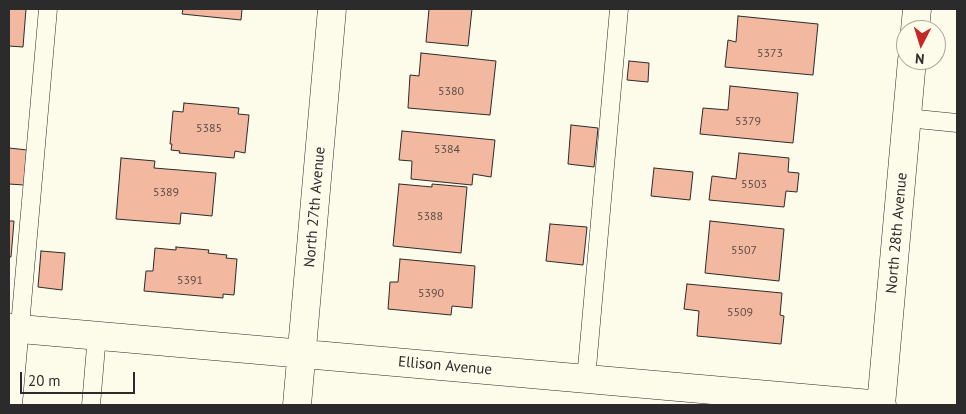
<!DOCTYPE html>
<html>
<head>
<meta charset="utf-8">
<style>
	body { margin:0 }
	#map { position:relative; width:966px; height:414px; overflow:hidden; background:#fdfbea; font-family:"PT Sans",sans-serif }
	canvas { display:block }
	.frame { position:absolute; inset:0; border:10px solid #2b2b2b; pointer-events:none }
	.north { position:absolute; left:896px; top:20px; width:50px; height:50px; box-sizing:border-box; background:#fdfbea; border:1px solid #a9a89e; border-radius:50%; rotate:185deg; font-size:14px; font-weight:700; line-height:20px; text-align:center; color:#2b2b2b }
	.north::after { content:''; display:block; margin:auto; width:18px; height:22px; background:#c62828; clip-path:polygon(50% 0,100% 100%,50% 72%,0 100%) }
	.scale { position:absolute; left:20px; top:372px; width:115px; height:22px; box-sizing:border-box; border:2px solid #2b2b2b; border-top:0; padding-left:6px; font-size:15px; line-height:18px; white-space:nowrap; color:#2b2b2b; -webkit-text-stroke:4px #fdfbea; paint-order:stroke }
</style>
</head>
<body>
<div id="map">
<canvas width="966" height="414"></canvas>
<div class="frame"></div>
<div class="north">N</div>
<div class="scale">20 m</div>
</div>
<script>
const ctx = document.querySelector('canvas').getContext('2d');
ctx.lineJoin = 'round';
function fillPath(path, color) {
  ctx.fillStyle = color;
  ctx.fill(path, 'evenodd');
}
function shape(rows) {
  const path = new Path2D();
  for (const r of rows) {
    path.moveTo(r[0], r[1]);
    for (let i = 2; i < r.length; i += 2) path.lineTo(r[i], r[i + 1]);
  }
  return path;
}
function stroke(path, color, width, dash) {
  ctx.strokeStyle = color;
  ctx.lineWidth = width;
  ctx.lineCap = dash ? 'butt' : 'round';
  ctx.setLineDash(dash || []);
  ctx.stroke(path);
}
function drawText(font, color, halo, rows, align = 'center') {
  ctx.font = font + ' "PT Sans",sans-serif';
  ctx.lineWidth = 4;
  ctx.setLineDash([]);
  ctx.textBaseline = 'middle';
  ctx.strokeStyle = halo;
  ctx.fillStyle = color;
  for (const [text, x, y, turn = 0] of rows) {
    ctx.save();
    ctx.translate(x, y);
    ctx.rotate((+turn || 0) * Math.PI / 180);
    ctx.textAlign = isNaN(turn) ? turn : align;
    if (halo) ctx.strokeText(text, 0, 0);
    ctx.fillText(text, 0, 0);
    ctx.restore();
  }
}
const building = shape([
	[9,9,26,9,23,47,9,46,9,9],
	[183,9,242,9,241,20,182,14,183,9],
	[429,9,472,9,468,46,426,42,429,9],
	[738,16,818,24,813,75,725,67,728,40,736,42,738,16],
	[421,53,496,61,490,115,408,108,410,75,419,76,421,53],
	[629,61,649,63,648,82,627,80,629,61],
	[730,86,798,93,793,143,700,134,703,108,728,110,730,86],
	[184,103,239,108,238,114,249,115,245,153,235,151,234,158,179,153,180,151,171,150,172,144,170,144,173,111,183,112,184,103],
	[571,125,598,128,594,167,568,164,571,125],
	[402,131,495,140,491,177,473,174,472,185,411,179,412,161,399,160,402,131],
	[9,148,27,150,24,185,9,184,9,148],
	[739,153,789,158,788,172,799,173,797,192,786,191,784,207,709,200,712,176,736,179,739,153],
	[121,158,155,161,154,168,216,173,212,216,181,213,180,224,116,219,121,158],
	[654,168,693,172,690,200,651,196,654,168],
	[399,184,432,187,432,184,467,187,461,253,393,246,399,184],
	[9,221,14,221,11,257,9,257,9,221],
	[710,221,784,229,779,281,705,273,710,221],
	[550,224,587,227,583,265,546,261,550,224],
	[176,247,209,250,208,253,227,255,226,258,237,259,234,295,223,294,223,298,144,291,146,271,153,271,155,248,176,250,176,247],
	[41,251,65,253,62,290,38,287,41,251],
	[400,259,475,266,472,308,452,306,451,315,388,309,390,282,398,282,400,259],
	[687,284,782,293,780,315,784,316,781,344,697,336,699,311,684,309,687,284]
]);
const service = shape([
	[907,118,957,123],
	[586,379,619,9],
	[13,405,48,9],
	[91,405,97,335]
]);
const minor = shape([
	[915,30,917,9],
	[9,328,882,405],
	[297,405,332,9],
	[881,405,912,60]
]);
const numberNames = [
	["5373",770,54],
	["5380",451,92],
	["5379",748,122],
	["5385",209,129],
	["5384",447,150],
	["5503",754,185],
	["5389",166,193],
	["5388",430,217],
	["5507",744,251],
	["5391",190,281],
	["5390",431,294],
	["5509",740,313]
];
const streetNames = [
	["North 27th Avenue",315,207,-85],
	["North 28th Avenue",897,233,-85],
	["Ellison Avenue",445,366,5]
];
fillPath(building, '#f2b8a0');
stroke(building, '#2b2b2b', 1);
stroke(service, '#2b2b2b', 19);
stroke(minor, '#2b2b2b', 29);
stroke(service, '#fdfbea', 18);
stroke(minor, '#fdfbea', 28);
drawText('12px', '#5d4e48', null, numberNames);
drawText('15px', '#2b2b2b', '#fdfbea', streetNames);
</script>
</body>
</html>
